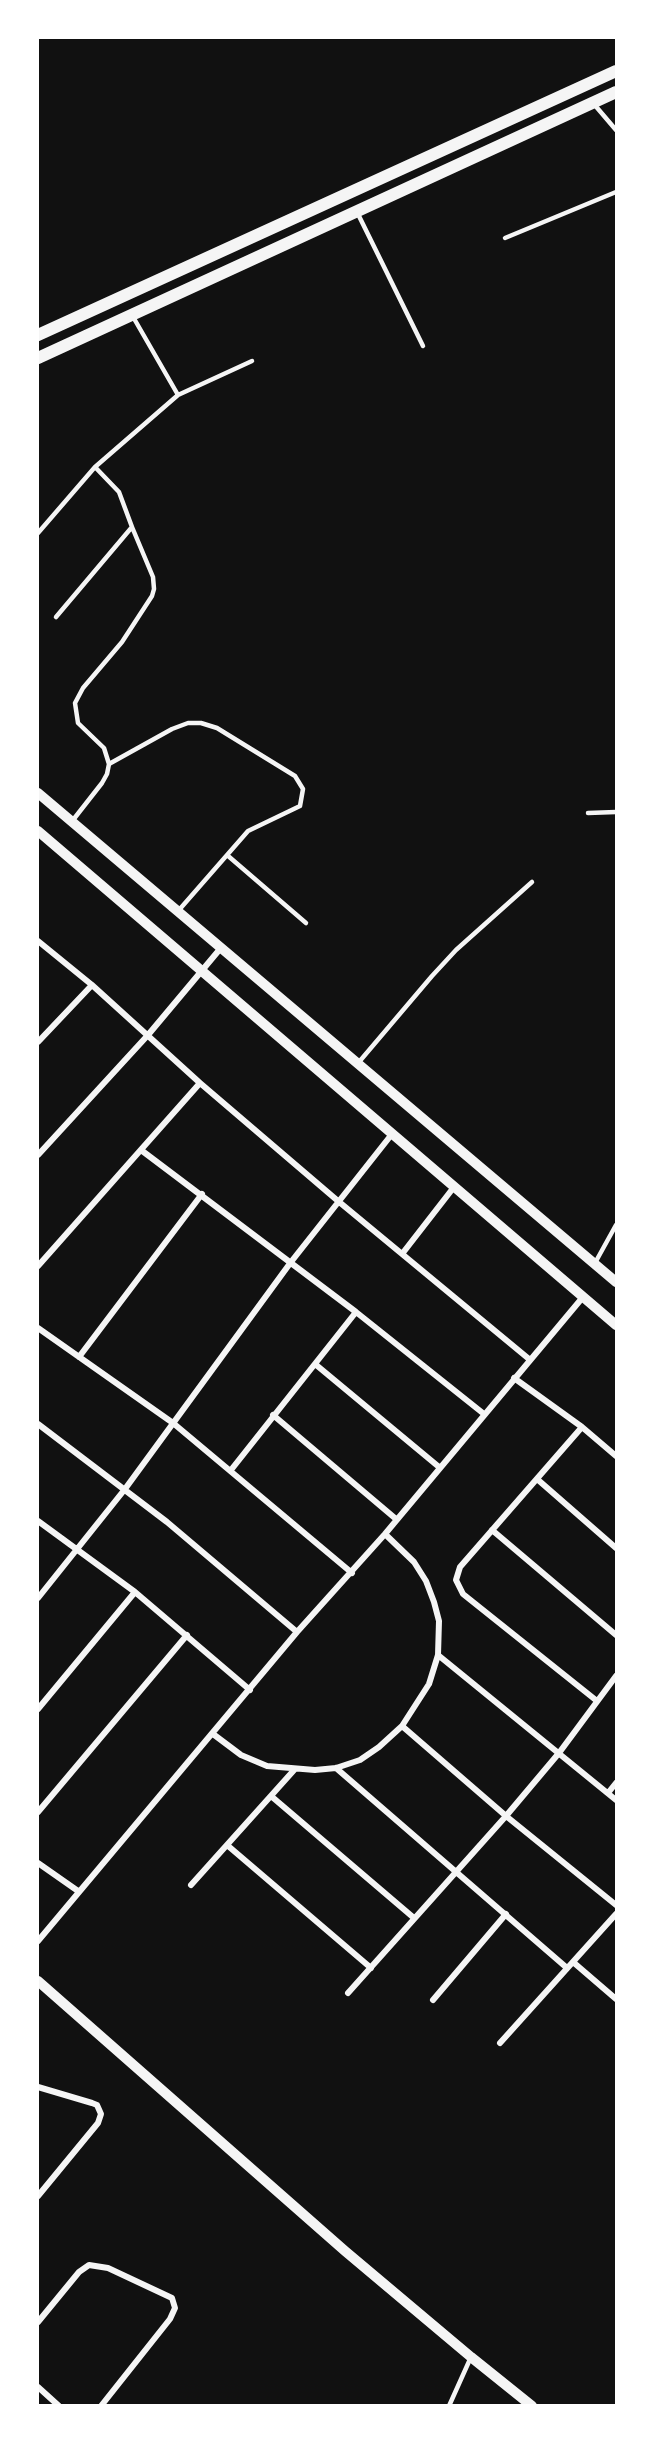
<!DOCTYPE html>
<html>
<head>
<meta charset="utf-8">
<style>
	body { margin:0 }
	#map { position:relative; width:654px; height:2443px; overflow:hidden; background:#111; font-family:Cabin,sans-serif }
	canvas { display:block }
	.frame { position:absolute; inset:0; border:39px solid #fff; pointer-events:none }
</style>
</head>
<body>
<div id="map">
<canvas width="654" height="2443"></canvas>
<div class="frame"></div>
</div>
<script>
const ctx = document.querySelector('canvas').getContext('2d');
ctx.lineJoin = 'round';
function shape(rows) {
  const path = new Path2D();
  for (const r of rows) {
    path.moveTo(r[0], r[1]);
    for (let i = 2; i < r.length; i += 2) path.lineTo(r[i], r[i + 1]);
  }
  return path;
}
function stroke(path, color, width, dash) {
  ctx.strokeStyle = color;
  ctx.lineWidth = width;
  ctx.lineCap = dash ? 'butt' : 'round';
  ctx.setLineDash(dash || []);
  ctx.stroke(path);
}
const service = shape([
	[593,103,616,130],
	[357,212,423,346],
	[505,238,616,192],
	[178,395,252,361],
	[38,533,95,467,178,395,132,315],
	[56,617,132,527,119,492,95,467],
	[109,764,172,729,188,723,201,723,217,728,295,776,303,789,300,806,248,831,179,910],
	[588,813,616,812],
	[73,820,102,783,107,774,109,764,104,748,78,723,75,703,83,688,122,642,152,596,154,589,153,577,132,527],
	[227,855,306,923],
	[359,1062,432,976,456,950,532,882],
	[595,1263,616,1225],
	[449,2406,471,2357]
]);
const minor = shape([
	[38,941,92,985,200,1083,338,1201,529,1359],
	[38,1042,92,985],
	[141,1150,356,1312,484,1414],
	[38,1155,148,1035,220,949],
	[402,1254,454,1187],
	[38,1266,200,1083],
	[38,1328,173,1423,352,1573],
	[79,1357,202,1194],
	[315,1364,439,1467],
	[514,1378,582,1427,616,1456],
	[273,1415,396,1519],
	[38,1424,167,1522,297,1632],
	[582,1427,460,1567,456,1580,463,1594,597,1701],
	[231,1470,356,1312],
	[537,1479,616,1548],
	[38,1521,135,1592,250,1690],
	[492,1530,616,1635],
	[38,1598,125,1489,291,1262,392,1134],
	[438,1655,616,1800],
	[38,1709,135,1592],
	[402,1726,506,1816,616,1905],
	[213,1734,241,1755,267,1766,315,1770,336,1768,360,1760,379,1747,402,1726,429,1684,438,1655,439,1621,434,1602,426,1581,414,1562,385,1534],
	[336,1768,567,1968],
	[608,1793,616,1783],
	[271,1796,414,1918],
	[38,1812,187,1635],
	[227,1845,371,1968],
	[38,1863,78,1891],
	[191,1885,295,1769],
	[38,1941,297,1632,385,1534,583,1297],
	[573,1962,616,1999],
	[348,1993,506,1816,559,1753,616,1676],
	[433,2000,506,1914],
	[500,2043,616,1914],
	[38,2087,92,2103,97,2105,101,2114,98,2123,38,2196],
	[38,2322,79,2272,89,2265,108,2268,172,2298,175,2308,170,2319,101,2406],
	[38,2387,59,2406]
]);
const tertiary = shape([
	[38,793,616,1282],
	[38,831,616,1325],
	[38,1981,345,2251,471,2357,532,2406]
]);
const secondary = shape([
	[38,335,616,71],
	[38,358,616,92]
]);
stroke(service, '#f5f5f5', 4.5);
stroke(minor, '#f5f5f5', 6);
stroke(tertiary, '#f5f5f5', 10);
stroke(secondary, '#f5f5f5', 12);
</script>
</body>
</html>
